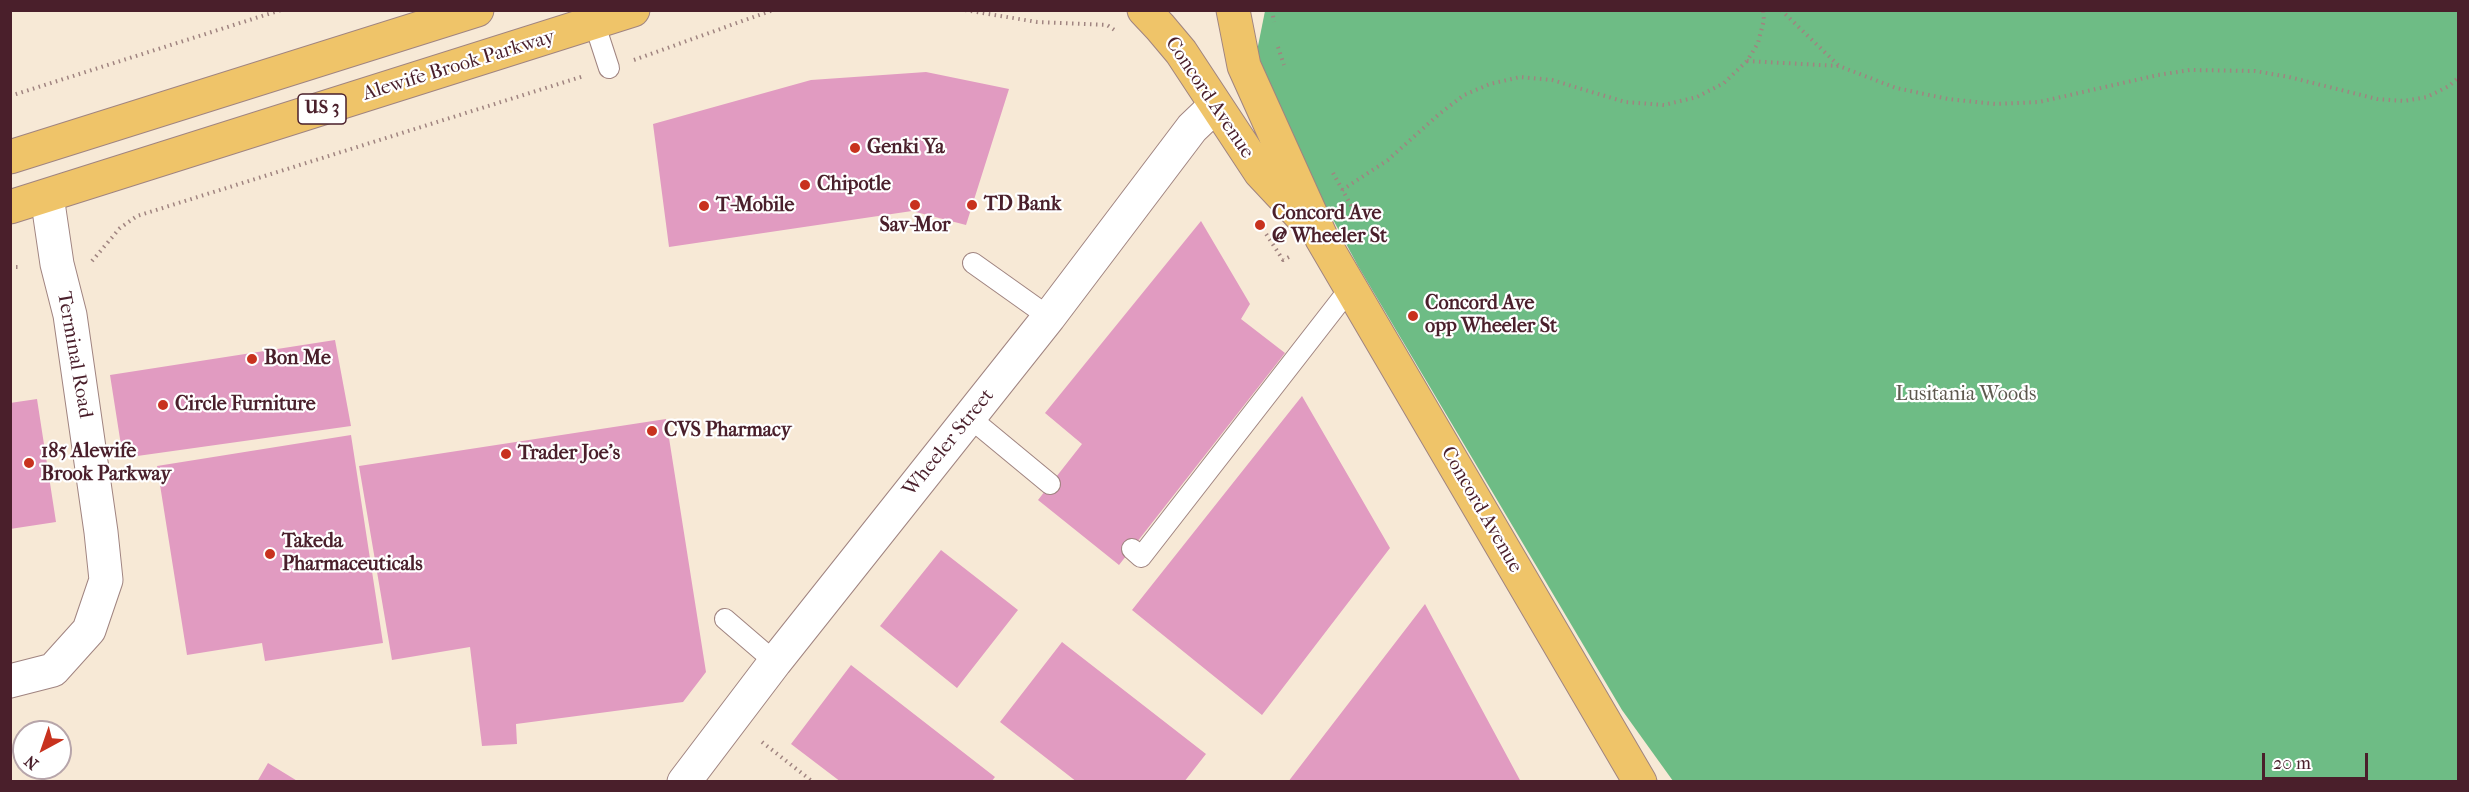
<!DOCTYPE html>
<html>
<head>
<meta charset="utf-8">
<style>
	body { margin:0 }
	#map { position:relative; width:2469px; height:792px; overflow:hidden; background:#f7e9d6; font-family:"IM FELL French Canon",serif }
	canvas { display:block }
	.frame { position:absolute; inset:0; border:12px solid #4a1f2b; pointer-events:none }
	.north { position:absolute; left:12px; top:720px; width:60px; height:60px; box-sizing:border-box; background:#fff; border:2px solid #b7a5aa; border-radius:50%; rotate:220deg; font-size:16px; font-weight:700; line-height:24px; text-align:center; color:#4a1f2b }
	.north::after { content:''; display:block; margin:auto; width:21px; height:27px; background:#c8321e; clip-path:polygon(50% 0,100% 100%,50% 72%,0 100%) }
	.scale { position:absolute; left:2262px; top:753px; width:106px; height:27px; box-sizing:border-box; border:3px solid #4a1f2b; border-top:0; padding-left:8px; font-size:18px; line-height:21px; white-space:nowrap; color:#4a1f2b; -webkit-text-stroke:4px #fff; paint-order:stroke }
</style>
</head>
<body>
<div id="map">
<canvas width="2469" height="792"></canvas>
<div class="frame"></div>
<div class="north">N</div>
<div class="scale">20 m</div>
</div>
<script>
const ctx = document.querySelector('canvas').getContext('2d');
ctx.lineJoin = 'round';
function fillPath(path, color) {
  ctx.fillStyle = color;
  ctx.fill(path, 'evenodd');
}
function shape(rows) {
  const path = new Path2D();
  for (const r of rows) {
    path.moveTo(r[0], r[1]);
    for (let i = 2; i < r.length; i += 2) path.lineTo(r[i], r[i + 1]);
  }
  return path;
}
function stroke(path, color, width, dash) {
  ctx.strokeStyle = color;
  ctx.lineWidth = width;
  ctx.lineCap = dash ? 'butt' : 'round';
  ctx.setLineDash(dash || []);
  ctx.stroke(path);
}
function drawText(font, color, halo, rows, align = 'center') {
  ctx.font = font + ' "IM FELL French Canon",serif';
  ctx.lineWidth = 4.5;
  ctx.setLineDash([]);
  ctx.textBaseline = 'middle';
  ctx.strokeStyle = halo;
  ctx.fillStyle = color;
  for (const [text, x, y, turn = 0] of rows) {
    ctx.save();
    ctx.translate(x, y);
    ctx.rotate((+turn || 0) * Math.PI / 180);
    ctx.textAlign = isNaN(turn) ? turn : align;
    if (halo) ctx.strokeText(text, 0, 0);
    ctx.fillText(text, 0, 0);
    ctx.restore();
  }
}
const forest = shape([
	[1265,11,2458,11,2458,781,1673,781,1622,710,1358,266,1253,71]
]);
const building = shape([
	[926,72,1009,89,966,225,912,211,669,247,653,124,811,80],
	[1201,221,1250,304,1241,319,1285,353,1119,565,1038,500,1082,444,1045,413],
	[335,340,351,426,123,458,110,375],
	[1302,396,1390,548,1262,715,1132,610],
	[37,399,56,522,10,529,10,403],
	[666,419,706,672,683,702,516,724,517,744,482,746,470,647,392,660,359,466],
	[351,435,383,643,265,661,262,643,187,655,157,466],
	[941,550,1018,610,957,688,880,626],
	[1425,604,1521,782,1288,782],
	[1062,642,1206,754,1184,782,1077,782,1000,722],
	[851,665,995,777,991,782,841,782,791,744],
	[268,763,299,782,257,782]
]);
const path = shape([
	[965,10,1037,22,1107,25,1116,31],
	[1272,10,1274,22],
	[1781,10,1839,66],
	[1278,47,1284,65],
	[634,60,773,10],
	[1747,61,1839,66,1896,88,1948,99,1995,104,2039,102,2158,75,2190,70,2255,71,2289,77,2377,99,2404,101,2427,97,2449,86,2458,78],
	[10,96,281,10],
	[1333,173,1357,216,1352,220],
	[1342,190,1388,160,1438,115,1464,95,1490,84,1520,77,1552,80,1625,102,1664,105,1697,97,1724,83,1747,61,1758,43,1764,20,1763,10],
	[1263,229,1283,260,1291,256],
	[92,261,120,228,137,216,584,76],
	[10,267,22,267],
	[762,742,813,782]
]);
const lane = shape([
	[594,22,609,68],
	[973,263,1049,317],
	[969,417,1050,484],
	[1132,549,1141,557,1351,287],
	[725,619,775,662]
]);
const street = shape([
	[10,681,53,670,89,630,106,580,101,532,70,315,57,264,47,196],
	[684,782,775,662,1049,317,1192,128,1215,106]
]);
const primary = shape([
	[1144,10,1160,27,1181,52,1260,172,1305,220],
	[1233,10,1244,66,1322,239,1640,782]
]);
const highway = shape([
	[10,157,477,10],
	[10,207,633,10]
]);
const markers = [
	[855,148,6,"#c8321e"],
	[805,185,6,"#c8321e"],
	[915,205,6,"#c8321e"],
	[972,205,6,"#c8321e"],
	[704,206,6,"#c8321e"],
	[1260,225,6,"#c8321e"],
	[1413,316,6,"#c8321e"],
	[252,359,6,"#c8321e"],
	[163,405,6,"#c8321e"],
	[652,431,6,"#c8321e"],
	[506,454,6,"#c8321e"],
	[29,463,6,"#c8321e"],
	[270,554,6,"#c8321e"]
];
const shields = [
	[322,109,48]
];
const shieldNames = [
	["US 3",322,109]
];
const streetNames = [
	["Alewife Brook Parkway",459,66,-17],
	["Concord Avenue",1209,98,56],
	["Terminal Road",74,355,80],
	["Wheeler Street",949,443,-51],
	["Concord Avenue",1481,510,60]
];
const poiNames = [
	["Genki Ya",867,148],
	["Chipotle",817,185],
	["TD Bank",984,205],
	["T-Mobile",716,206],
	["Concord Ave",1272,214],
	["@ Wheeler St",1272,237],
	["Sav-Mor",915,226,"center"],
	["Concord Ave",1425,304],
	["opp Wheeler St",1425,327],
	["Bon Me",264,359],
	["Circle Furniture",175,405],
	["CVS Pharmacy",664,431],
	["185 Alewife",41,452],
	["Brook Parkway",41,475],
	["Trader Joe's",518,454],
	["Takeda",282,542],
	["Pharmaceuticals",282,565]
];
const parkNames = [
	["Lusitania Woods",1966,395]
];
fillPath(forest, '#6ebc85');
fillPath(building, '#e19bc1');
stroke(lane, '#a08480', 22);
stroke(street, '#a08480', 35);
stroke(primary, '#a08480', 35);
stroke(highway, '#a08480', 35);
stroke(path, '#a08480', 4, [1.5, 4.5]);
stroke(lane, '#fff', 20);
stroke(street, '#fff', 33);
stroke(primary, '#efc469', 33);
stroke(highway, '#efc469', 33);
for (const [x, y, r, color] of markers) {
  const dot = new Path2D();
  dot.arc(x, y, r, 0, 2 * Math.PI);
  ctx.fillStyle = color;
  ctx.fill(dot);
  stroke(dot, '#fff', 2);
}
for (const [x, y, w] of shields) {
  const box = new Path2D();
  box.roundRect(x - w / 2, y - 15, w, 30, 4.5);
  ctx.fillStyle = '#fff';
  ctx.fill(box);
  stroke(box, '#4a1f2b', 1.5);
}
drawText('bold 18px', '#4a1f2b', null, shieldNames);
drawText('20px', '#4a1f2b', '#fff', streetNames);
drawText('bold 20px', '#4a1f2b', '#fff', poiNames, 'left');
drawText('20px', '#5d584e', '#fff', parkNames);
</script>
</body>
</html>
